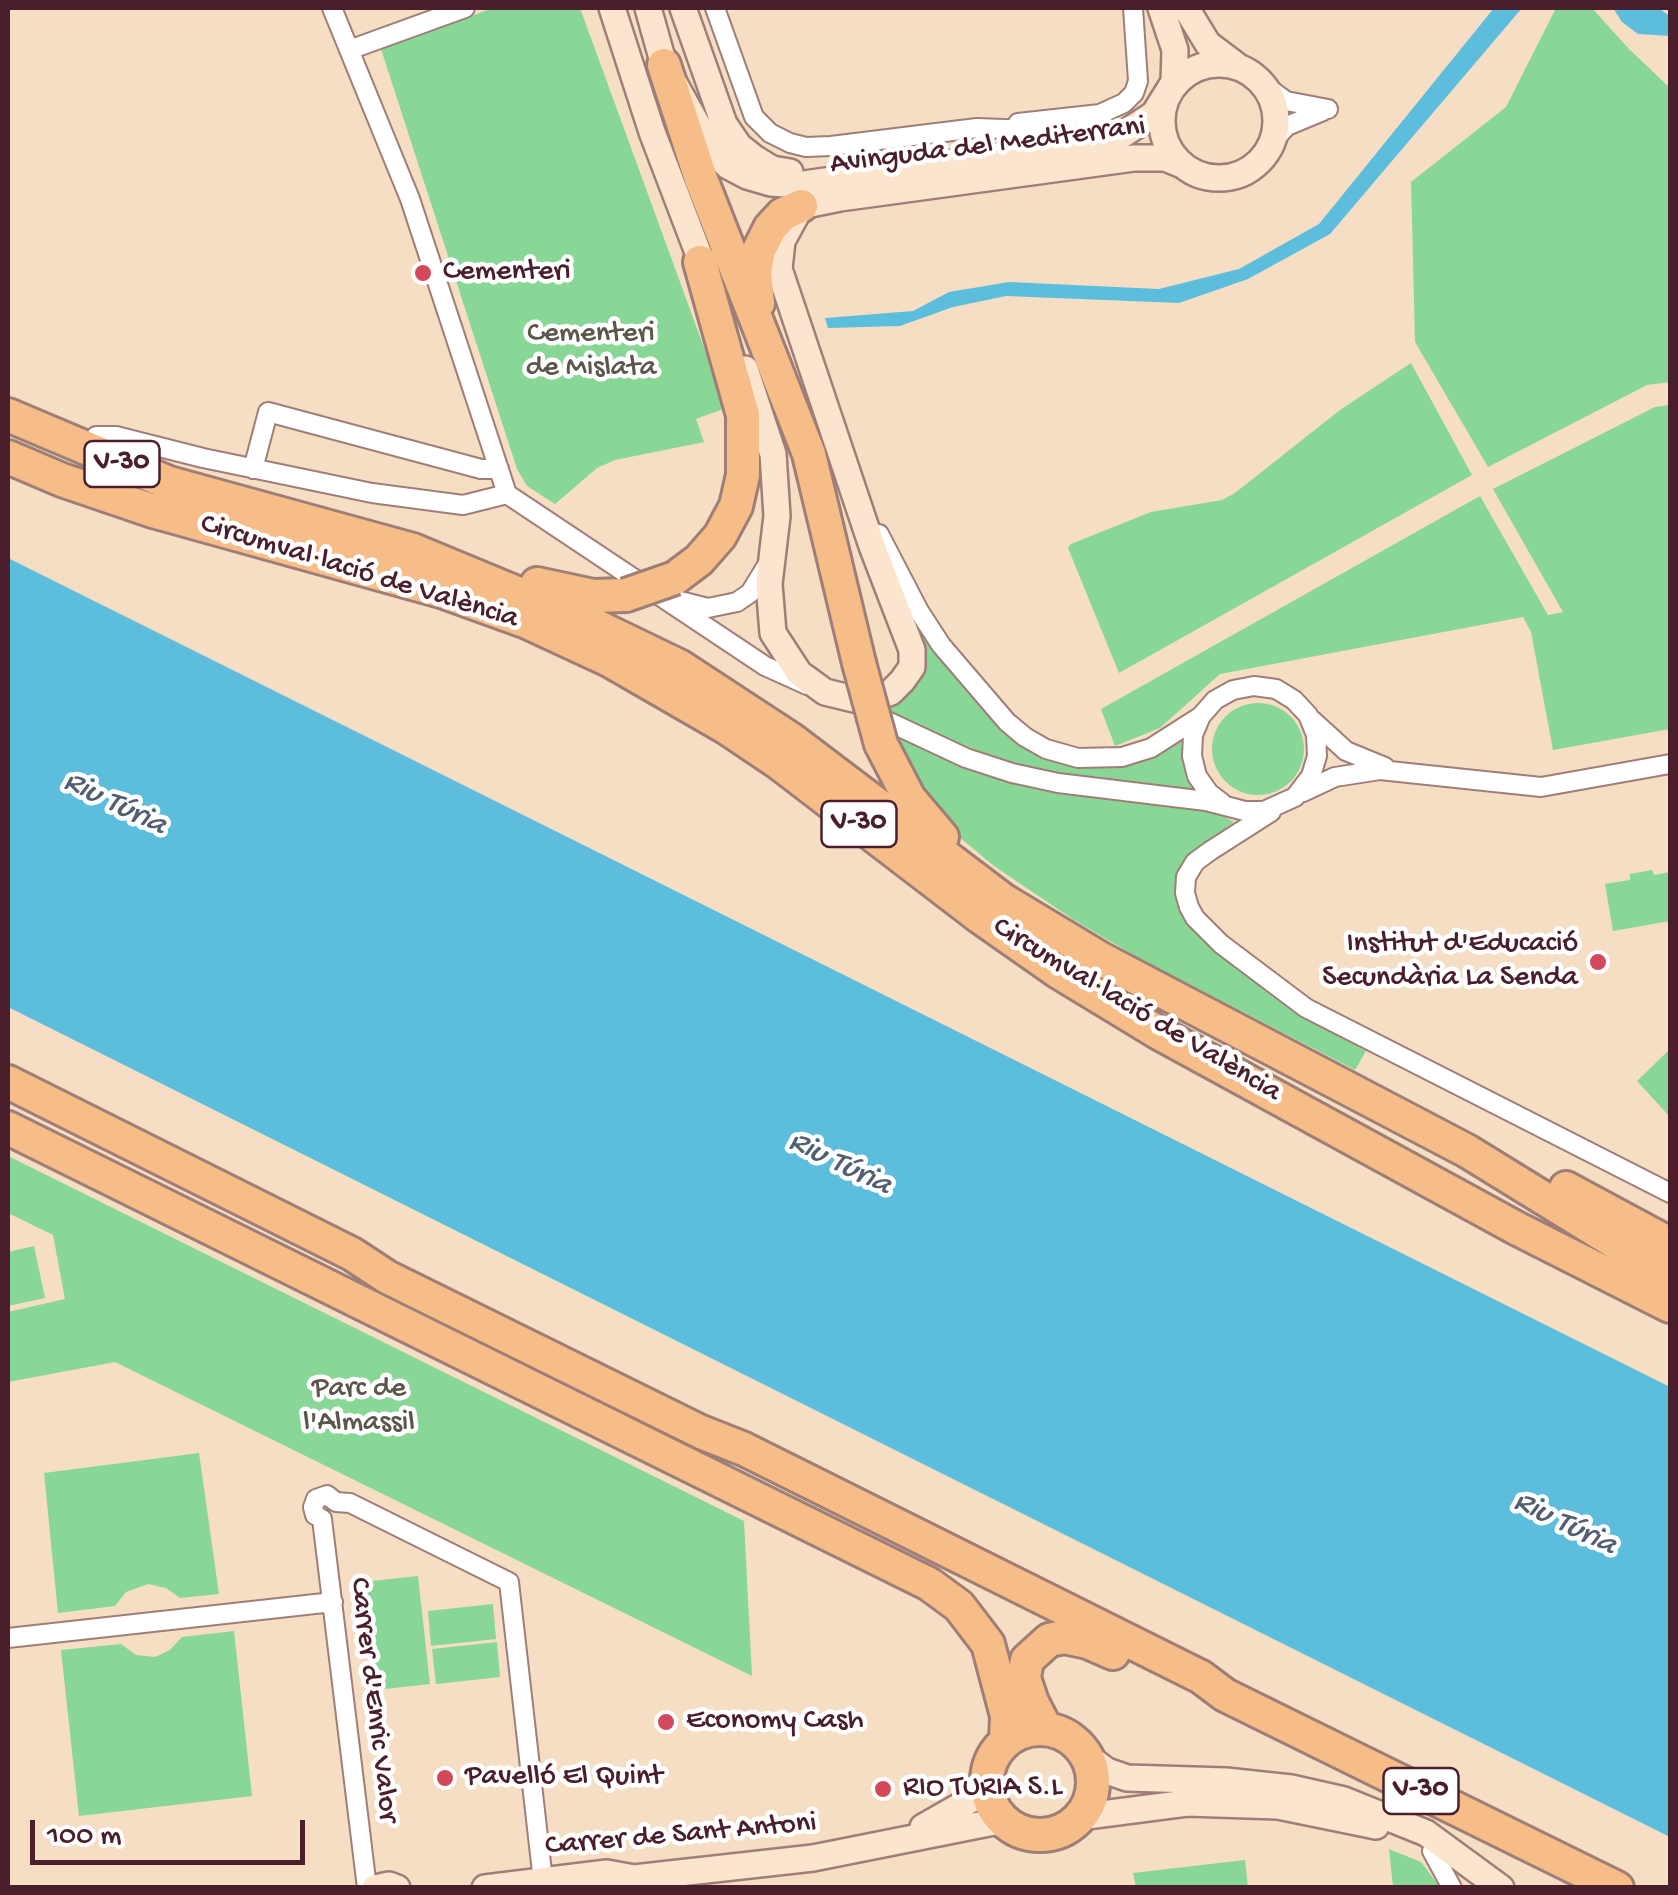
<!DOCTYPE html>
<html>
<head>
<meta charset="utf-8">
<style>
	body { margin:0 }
	#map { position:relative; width:1678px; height:1895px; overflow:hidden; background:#f5dec4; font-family:"Gochi Hand",sans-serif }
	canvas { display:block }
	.frame { position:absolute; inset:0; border:10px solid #4a1f2b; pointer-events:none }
	.scale { position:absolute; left:30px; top:1820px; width:275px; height:45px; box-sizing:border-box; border:5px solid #4a1f2b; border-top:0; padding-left:12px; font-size:30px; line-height:35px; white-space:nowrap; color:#4a1f2b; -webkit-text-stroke:8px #fff; paint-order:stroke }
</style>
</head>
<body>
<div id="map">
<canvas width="1678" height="1895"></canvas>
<div class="frame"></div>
<div class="scale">100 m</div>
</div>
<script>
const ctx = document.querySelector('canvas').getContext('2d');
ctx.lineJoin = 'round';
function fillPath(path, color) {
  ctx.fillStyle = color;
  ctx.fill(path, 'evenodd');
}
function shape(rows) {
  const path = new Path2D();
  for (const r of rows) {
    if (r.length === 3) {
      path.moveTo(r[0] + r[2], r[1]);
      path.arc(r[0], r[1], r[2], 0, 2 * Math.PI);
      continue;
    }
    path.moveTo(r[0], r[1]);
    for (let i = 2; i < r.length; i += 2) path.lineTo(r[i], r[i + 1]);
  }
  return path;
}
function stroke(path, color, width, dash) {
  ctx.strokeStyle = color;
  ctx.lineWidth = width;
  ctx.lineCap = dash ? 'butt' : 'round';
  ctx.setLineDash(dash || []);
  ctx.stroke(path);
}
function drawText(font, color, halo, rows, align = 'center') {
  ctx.font = font + ' "Gochi Hand",sans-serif';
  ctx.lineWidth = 9;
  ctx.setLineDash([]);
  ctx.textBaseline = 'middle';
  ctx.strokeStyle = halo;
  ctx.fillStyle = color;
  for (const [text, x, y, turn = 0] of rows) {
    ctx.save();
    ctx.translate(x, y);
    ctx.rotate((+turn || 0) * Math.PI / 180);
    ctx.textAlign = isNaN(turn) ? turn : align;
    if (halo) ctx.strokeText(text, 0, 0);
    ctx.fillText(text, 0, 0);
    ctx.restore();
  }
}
const green = shape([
	[493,8,580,8,726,408,696,419,704,442,615,460,597,468,555,504,527,486,517,469,381,49],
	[1556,8,1592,8,1628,48,1670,88,1670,382,1647,385,1488,467,1415,342,1411,182,1506,107],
	[1411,363,1472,475,1119,673,1068,548,1071,544,1151,512,1222,500,1235,493,1340,410],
	[1670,405,1670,729,1553,750,1531,632,1523,617,1220,674,1160,728,1115,746,1101,709,1480,496,1548,615,1563,612,1493,489,1655,407],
	[908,608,1034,752,1058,762,1103,767,1138,761,1182,738,1185,768,1194,789,1061,775,997,759,877,708,907,692,922,671,924,654,921,636],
	[1258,749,46],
	[892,735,968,766,1208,808,1234,822,1186,858,1175,886,1183,913,1289,1004,1366,1051,1355,1070,1137,957,1074,920,994,866,952,831,936,811],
	[1652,870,1654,875,1670,872,1670,921,1613,931,1605,884,1630,880,1630,874],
	[1670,1049,1670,1117,1637,1081],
	[8,1156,744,1521,752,1676,115,1362,8,1382,8,1312,65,1299,53,1235,8,1213],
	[34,1246,45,1298,8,1306,8,1252],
	[199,1453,219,1594,180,1598,166,1588,148,1584,126,1592,115,1606,58,1613,44,1473],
	[418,1576,430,1684,376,1690,363,1582],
	[493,1604,496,1639,431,1646,428,1611],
	[234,1631,252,1796,79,1816,61,1650,121,1644,136,1655,155,1657,170,1650,182,1637],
	[497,1642,500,1677,436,1684,432,1649],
	[1389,1849,1421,1862,1440,1887,1393,1887],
	[1245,1860,1248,1887,1136,1887,1133,1873]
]);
const water = shape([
	[1494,8,1522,8,1330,234,1248,279,1179,303,1006,296,953,307,900,326,828,328,825,318,913,311,949,292,1009,282,1159,289,1239,269,1319,224],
	[1613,8,1658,8,1670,16,1670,36,1638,34,1622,22],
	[8,558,1670,1387,1670,1837,8,1007]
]);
const street = shape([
	[332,8,410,199,507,494],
	[715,8,754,117,770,133,790,143,806,147,831,146,977,128,1031,130,1074,144],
	[349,50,465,8],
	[1264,85,1286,101,1328,109],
	[1018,123,1100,114,1124,103,1134,93,1138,81,1133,8],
	[1274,140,1287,126,1323,111],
	[96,436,116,436,203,458,372,493,463,505,507,494],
	[253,469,268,412,481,469,499,469],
	[507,494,765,666,807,685],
	[676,600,708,608,737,602,750,593,766,567],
	[872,714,966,758,1012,773,1058,783,1206,801,1245,811,1264,811,1295,797,1311,776,1317,756,1316,735,1308,715,1294,700,1276,689,1254,686,1233,690,1215,700,1201,716,1151,748,1122,757,1078,758,1046,749,1025,737,1007,722,941,645,919,611,879,534],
	[1201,716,1193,735,1192,756,1197,776,1209,793,1222,803],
	[1312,720,1346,751,1385,767],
	[1303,792,1335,777,1380,770,1541,787,1670,764],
	[1271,812,1210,851,1195,862,1186,877,1185,893,1189,907,1195,918,1221,944,1306,1008,1670,1193],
	[322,1519,315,1515,313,1507,316,1499,327,1495,336,1502,350,1503,509,1582,543,1881],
	[322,1519,367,1888],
	[8,1638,333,1602],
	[1432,1851,1452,1888]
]);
const secondary = shape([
	[612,8,652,132,707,276],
	[648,8,664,65,711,149,728,166,747,176,771,183,797,185,1081,145,1122,135,1154,114,1174,82,1175,50,1161,8],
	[683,8,724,124,739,146,754,158,772,169,790,172],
	[1186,8,1208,44,1236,65],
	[1219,121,57],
	[745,369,773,454,777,516,769,584,773,633,799,673,825,692,858,700,875,698,891,692,902,681,912,667,912,650,872,546,779,269,782,241,801,206,840,198,1134,158,1165,158,1182,165],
	[1088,1757,1107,1771,1127,1778,1226,1781,1291,1788,1344,1800,1426,1833,1501,1888],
	[1079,1817,1187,1803,1278,1806,1376,1826],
	[923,1827,988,1790],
	[375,1888,389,1885,397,1888],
	[485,1888,607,1873,634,1878,813,1858,1004,1820]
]);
const highway = shape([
	[664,65,701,179,809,454,859,663],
	[758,303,755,272,759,250,770,228,783,214,801,206],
	[8,415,169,483,413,550,594,625,679,666,792,740,1003,900,1101,959,1467,1151,1670,1276],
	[8,457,62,480,153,511,441,591,527,622,609,660,727,728,779,763,980,917,1057,971,1159,1033,1516,1228,1670,1306],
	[675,578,699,560,720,536,736,506,743,475,743,415,700,262],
	[537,584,593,596,626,595],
	[881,744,909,798,942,837],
	[8,1082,352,1254,387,1277,701,1432,744,1449,1201,1677,1225,1695,1617,1888],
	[8,1128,929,1584,959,1606,988,1644,1007,1716,1006,1741],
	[1566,1188,1670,1244],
	[1046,1729,1032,1702,1024,1678,1027,1660,1049,1640,1064,1637,1088,1642,1113,1653],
	[1040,1782,53]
]);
const highwayBridge = shape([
	[626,595,675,578],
	[859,663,881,744]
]);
const markers = [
	[423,273,10,"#d1495b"],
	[1598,962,10,"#d1495b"],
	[666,1722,10,"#d1495b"],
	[445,1778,10,"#d1495b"],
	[883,1789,10,"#d1495b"]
];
const shields = [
	[122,464,75],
	[859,824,75],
	[1421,1791,75]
];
const shieldNames = [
	["V-30",122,464],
	["V-30",859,824],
	["V-30",1421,1791]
];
const streetNames = [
	["Avinguda del Mediterrani",988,147,-7],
	["Circumval·lació de València",359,573,17],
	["Circumval·lació de València",1136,1011,31],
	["Carrer d'Enric Valor",372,1700,83],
	["Carrer de Sant Antoni",681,1836,-5]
];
const poiNames = [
	["Cementeri",443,273],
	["Institut d'Educació",1578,945,"right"],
	["Secundària La Senda",1578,979,"right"],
	["Economy Cash",686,1722],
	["Pavelló El Quint",465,1778],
	["RIO TURIA S.L",903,1789]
];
const parkNames = [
	["Cementeri",591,335],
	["de Mislata",591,369],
	["Parc de",359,1390],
	["l'Almassil",359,1424]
];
const waterNames = [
	["Riu Túria",114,805,26],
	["Riu Túria",839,1165,26],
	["Riu Túria",1564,1525,26]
];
fillPath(green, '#88d797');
fillPath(water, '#5dbddc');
stroke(street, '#a07e78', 22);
stroke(secondary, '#a07e78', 30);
stroke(highway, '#a07e78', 38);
stroke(street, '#fff', 18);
stroke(secondary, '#fce5cf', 25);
stroke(highway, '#f7bd88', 32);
stroke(highwayBridge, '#a07e78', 38, []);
stroke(highwayBridge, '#f7bd88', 32);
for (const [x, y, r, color] of markers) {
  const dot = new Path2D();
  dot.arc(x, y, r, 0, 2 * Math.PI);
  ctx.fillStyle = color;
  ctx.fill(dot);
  stroke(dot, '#fff', 4);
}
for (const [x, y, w] of shields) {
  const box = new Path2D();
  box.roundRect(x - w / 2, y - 23, w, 46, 8);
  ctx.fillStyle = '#fff';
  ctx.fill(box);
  stroke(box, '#4a1f2b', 2.5);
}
drawText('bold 28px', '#4a1f2b', null, shieldNames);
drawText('30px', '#4a1f2b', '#fff', streetNames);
drawText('30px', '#4a1f2b', '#fff', poiNames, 'left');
drawText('30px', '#5d564b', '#fff', parkNames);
drawText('italic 32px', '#525e72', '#fff', waterNames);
</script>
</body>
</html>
